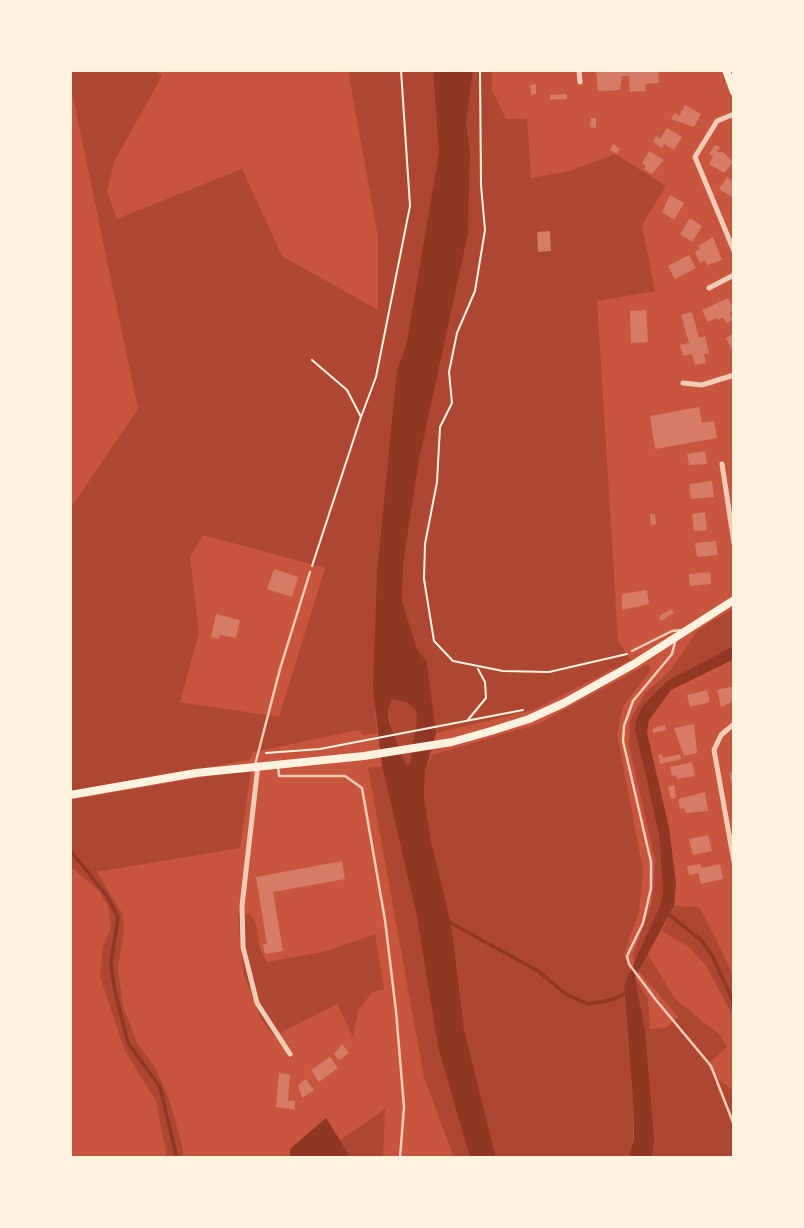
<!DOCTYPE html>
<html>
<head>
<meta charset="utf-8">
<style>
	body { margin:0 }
	#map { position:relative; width:804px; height:1228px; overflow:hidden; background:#c8553d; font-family:"Fira Sans",sans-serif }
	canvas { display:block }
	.frame { position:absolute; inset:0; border:72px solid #fff3e0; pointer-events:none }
</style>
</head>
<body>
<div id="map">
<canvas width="804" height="1228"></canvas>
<div class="frame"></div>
</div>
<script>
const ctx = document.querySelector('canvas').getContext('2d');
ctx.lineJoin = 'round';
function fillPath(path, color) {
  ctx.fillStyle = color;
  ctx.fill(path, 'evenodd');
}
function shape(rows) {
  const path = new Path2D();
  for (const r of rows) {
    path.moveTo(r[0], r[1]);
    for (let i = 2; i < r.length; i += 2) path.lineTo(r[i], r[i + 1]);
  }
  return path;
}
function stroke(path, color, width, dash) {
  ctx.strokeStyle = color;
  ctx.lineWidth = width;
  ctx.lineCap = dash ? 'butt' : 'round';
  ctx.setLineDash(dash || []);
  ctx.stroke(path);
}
const green = shape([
	[70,70,155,70,162,76,115,160,107,191,117,219,242,169,282,256,378,310,378,237,348,70,433,70,439,153,406,346,397,370,373,688,377,733,363,735,359,730,253,752,249,760,70,791,70,509,138,409,70,83],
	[203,535,325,568,279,717,180,702,199,632,190,557],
	[472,70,492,70,492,90,506,119,527,119,531,178,570,171,615,154,666,186,642,225,655,291,597,301,618,641,631,660,533,710,436,733,427,662,417,649,402,601,403,565,419,460,468,234,470,151,466,124],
	[734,608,734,646,667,681,644,704,642,762,659,835,663,891,660,906,634,963,633,954,652,903,655,860,629,746,630,721,645,693,670,671,698,630],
	[648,664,651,669,648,674,623,706,617,734,643,870,639,912,624,954,630,970,624,994,634,1114,632,1151,629,1158,496,1158,464,1029,451,923,431,841,424,797,425,772,432,755,538,724],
	[392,699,408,703,416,711,418,720,410,764,406,765,401,758,394,740,388,709],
	[382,766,417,917,438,1047,470,1158,454,1158,424,1077,368,768],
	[251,772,240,848,97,872,122,913,124,928,118,968,123,1006,137,1043,155,1067,169,1099,183,1149,183,1158,167,1158,156,1101,125,1051,100,976,103,946,111,928,108,906,100,892,70,866,70,800,221,774],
	[674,906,699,907,714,935,734,977,734,1018,706,966,690,948,662,931],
	[238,913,250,914,256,923,259,946,267,962,327,951,375,934,384,989,372,992,358,1011,353,1037,337,1004,274,1036,261,1019,243,972],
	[647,953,675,999,720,1035,727,1047,707,1065,718,1079,734,1091,734,1158,652,1158,654,1139,639,996,635,977,648,999,650,1029,666,1028,678,1017,638,970],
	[385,1109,383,1158,351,1158,339,1141]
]);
const water = shape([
	[433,70,473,70,466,124,470,151,468,234,419,460,403,565,402,601,417,649,427,662,436,733,425,772,424,797,431,841,451,923,464,1029,496,1158,470,1158,438,1047,417,917,382,766,373,688,377,573,397,370,406,346,439,153],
	[392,699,408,703,416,711,417,720,410,764,406,765,389,722,388,709],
	[734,646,734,659,671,690,649,720,647,733,669,827,676,884,674,906,635,977,645,1031,654,1139,652,1158,629,1158,634,1139,634,1114,624,985,660,906,663,891,659,835,635,729,636,720,644,704,667,681],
	[326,1118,351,1158,290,1158,290,1149]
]);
const stream = shape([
	[70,850,107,896,118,917,111,964,115,991,128,1043,160,1087,177,1158],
	[666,912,702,941,713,957,734,1004],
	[449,922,538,971,566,994,588,1004,611,1000,627,993]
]);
const building = shape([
	[596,70,658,70,659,83,645,84,646,91,630,92,629,76,622,76,620,90,598,91],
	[536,84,536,94,531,95,530,85],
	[567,94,567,99,550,100,550,95],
	[685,105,701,114,694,127,671,119,675,113,679,116],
	[591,118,596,118,596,128,590,127],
	[667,128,682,137,674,150,664,144,662,148,653,142,656,136,660,139],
	[613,144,620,149,617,154,610,150],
	[715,145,720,147,717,152,723,152,733,162,724,173,709,164,713,156,709,154],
	[649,151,664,160,652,174,644,169,646,166,642,163],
	[734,175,734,198,719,189,727,177,731,180],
	[670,195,684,203,674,220,662,212],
	[690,218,702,226,692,242,680,234],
	[550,231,551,251,538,252,537,232],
	[713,237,722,260,707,265,705,260,700,263,695,252,700,249,698,246],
	[689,255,696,268,675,279,668,266],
	[728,298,734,309,730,314,733,320,726,323,723,317,718,320,717,318,708,322,702,310],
	[646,310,648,342,631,343,630,311],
	[692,312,699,338,705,336,709,353,704,354,706,363,695,365,692,354,683,356,680,345,689,343,681,315],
	[734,333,734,354,726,338],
	[699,407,702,423,714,421,717,438,655,449,650,416],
	[705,451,707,464,689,465,687,454],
	[712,481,714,497,691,499,689,484],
	[705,512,707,530,694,531,692,514],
	[650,514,655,514,656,524,651,525],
	[716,541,718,555,697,557,695,543],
	[274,569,298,577,292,597,267,589],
	[710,572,711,584,690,586,689,574],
	[647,590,649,604,622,610,622,594],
	[671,609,674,613,661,621,659,616],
	[216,614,240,620,236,638,220,635,219,639,211,637],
	[734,686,734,701,721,707,717,690],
	[707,690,710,702,690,707,687,695],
	[694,724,697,753,684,756,674,728],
	[665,725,666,730,653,733,653,728],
	[662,754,663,758,680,754,681,759,660,764,658,755],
	[692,762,695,776,677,779,676,775,672,776,670,767],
	[734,772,734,791,733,791,729,773],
	[674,785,676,798,671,799,668,787],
	[705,792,708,811,686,813,684,808,680,809,678,799],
	[708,835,712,851,693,855,689,839],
	[342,861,345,879,273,892,283,951,265,954,263,944,267,944,256,877],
	[700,864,701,868,720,864,723,879,701,884,698,873,689,875,687,866],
	[342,1044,349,1053,339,1060,334,1054],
	[330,1057,338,1068,319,1082,311,1070],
	[279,1073,290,1075,288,1101,295,1101,295,1110,276,1107],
	[306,1079,314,1090,302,1098,298,1085]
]);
const path = shape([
	[480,70,481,185,485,230,475,291,457,333,449,372,452,403,440,427,437,482,425,544,424,579,434,641,453,661,503,671,549,672,627,654],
	[312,360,347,390,361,417,312,566],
	[361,417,376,377,410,206,401,70],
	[467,721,486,698,485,682,478,669],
	[266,753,320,749,523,710]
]);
const service = shape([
	[676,638,672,654,633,701,624,726,623,741,651,862,651,888,643,923,627,956,629,964,656,1000,711,1066,734,1125],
	[632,651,672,631,682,630],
	[255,765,280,669,310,572],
	[278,766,279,776,345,776,362,788,385,920,396,1011,404,1107,400,1158]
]);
const minor = shape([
	[579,70,580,82],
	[734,114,717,121,695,157,734,251],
	[709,288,734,275],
	[683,383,702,385,734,375],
	[722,464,734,543],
	[734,724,721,735,714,750,734,862],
	[258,765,242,906,243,947,257,1003,290,1054]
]);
const secondary = shape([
	[726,70,734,92],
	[70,795,196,773,364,756,452,742,491,731,529,719,564,703,634,664,734,600]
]);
fillPath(green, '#ae4732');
fillPath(water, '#8f3625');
stroke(stream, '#8f3625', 3.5);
fillPath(building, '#d67c66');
stroke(path, '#fff3e0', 2);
stroke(service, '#f1ccb7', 2.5);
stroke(minor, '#f1ccb7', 5);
stroke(secondary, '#fff3e0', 8);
</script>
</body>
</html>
